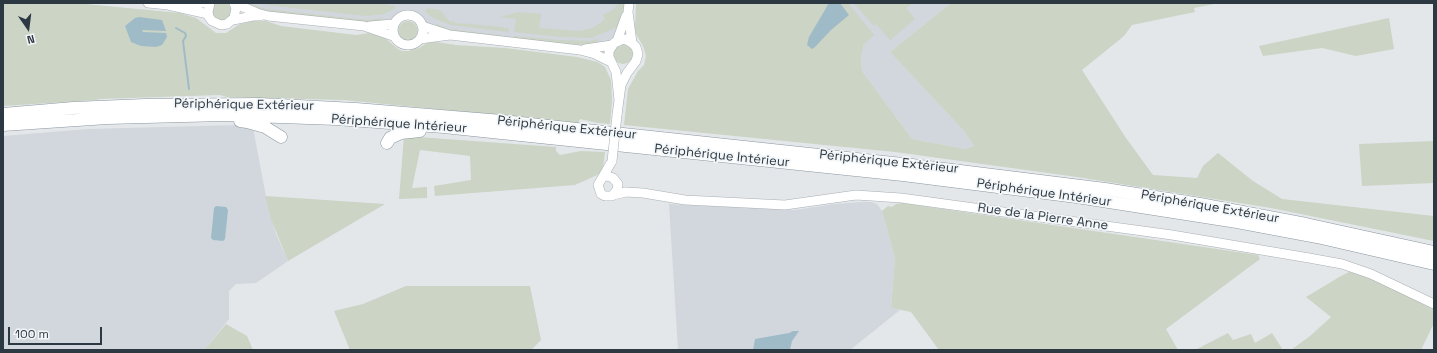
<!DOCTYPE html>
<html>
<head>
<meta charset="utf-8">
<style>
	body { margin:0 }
	#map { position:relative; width:1437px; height:353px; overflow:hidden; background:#e3e7ea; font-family:"Space Grotesk",sans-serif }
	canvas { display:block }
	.frame { position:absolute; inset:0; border:4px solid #2c3842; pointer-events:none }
	.north { position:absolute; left:8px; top:8px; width:40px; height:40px; -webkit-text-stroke:3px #f3f6f8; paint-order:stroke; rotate:166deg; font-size:11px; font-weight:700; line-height:16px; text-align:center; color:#2c3842 }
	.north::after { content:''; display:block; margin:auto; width:14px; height:18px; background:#2c3842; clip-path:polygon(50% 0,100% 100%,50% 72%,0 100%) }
	.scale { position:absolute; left:8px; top:327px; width:94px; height:18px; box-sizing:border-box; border:2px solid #2c3842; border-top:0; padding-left:5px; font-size:12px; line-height:14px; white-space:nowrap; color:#2c3842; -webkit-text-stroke:3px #f3f6f8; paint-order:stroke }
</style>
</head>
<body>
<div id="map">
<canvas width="1437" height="353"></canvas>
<div class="frame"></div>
<div class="north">N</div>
<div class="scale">100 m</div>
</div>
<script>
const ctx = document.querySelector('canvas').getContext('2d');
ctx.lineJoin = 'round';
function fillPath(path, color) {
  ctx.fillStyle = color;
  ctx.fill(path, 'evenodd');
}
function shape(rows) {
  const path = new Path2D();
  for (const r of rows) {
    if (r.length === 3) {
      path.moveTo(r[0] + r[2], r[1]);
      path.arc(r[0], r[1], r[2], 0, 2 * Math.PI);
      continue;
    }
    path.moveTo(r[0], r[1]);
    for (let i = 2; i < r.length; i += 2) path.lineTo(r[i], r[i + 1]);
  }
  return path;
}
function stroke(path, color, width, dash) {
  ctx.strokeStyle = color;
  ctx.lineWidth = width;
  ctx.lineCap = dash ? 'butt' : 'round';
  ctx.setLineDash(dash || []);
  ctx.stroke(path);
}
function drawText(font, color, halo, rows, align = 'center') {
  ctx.font = font + ' "Space Grotesk",sans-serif';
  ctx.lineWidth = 3.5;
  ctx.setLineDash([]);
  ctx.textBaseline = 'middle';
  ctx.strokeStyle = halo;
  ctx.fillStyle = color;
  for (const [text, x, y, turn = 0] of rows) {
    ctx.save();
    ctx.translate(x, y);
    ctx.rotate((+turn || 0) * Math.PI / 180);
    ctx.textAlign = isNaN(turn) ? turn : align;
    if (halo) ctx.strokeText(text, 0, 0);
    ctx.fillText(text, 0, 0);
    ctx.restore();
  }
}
const built = shape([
	[234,3,629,3,617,41,580,50,422,26,415,17,407,15,397,19,393,24,257,13],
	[848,3,951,3,890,52,964,131,974,146,965,149,912,139,862,71,861,57,864,44],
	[239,125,253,128,268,207,276,234,288,261,256,283,236,284,229,291,229,319,204,350,3,350,3,136,88,129],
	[861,202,871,202,877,204,882,211,895,258,891,308,900,310,850,350,678,350,669,204,795,210,835,204]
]);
const green = shape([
	[3,3,75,3,180,13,196,18,216,33,226,33,240,24,253,21,266,21,281,26,356,35,369,33,385,38,398,49,402,51,409,51,419,48,427,43,436,42,456,45,505,48,577,57,598,62,605,67,611,80,612,100,610,124,598,123,580,119,578,123,344,100,227,97,220,95,99,99,96,100,3,106],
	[214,3,228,3,231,9,231,12,229,18,226,20,219,21,213,17,211,7],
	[248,3,265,9,367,20,383,18,382,22,362,23,268,12,247,7],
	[259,3,372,3,390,5,389,6,394,5,396,8,384,14,367,16,267,5],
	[618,3,625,3,624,14,619,29,615,28,591,38,560,37,514,32,516,19,500,17,519,12,541,14,539,28,580,31,592,28,602,22,605,19,603,15,614,9],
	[636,3,848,3,874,35,864,44,861,57,862,71,912,139,965,149,974,146,964,131,890,52,951,3,1219,3,1194,8,1195,12,1132,25,1124,36,1082,70,1126,138,1153,175,1197,178,1203,166,1218,153,1253,181,1282,199,1434,216,1434,241,1271,208,1077,177,895,152,624,125,628,89,638,71,644,65,646,56,643,46,636,34,635,28],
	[854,3,913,3,906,8,915,19,890,40,876,24,874,26],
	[427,8,440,10,450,22,453,21,455,23,468,24,469,23,471,24,487,26,489,25,491,26,501,27,502,26,504,28,509,28,508,32,451,25,433,18,425,11],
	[1389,18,1394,49,1356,56,1322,48,1263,56,1259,46],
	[408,31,10],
	[437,24,449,29,507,36,505,37,454,32,436,28],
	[514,36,560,40,591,41,598,39,599,45,560,44,514,38],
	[623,54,10],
	[404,136,556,147,556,151,560,155,581,151,605,152,603,167,601,173,595,176,575,185,435,196,434,186,471,180,470,156,420,150,412,188,427,187,427,198,399,199],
	[1434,141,1434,183,1362,186,1359,144],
	[265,196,385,204,288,261,271,219],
	[902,203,1258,255,1260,259,1166,329,1178,350,939,350,911,312,891,308,895,258,882,211,888,206,892,207,896,204],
	[1349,272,1359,273,1368,276,1434,310,1434,323,1421,350,1291,350,1310,336,1331,317,1306,297,1341,276],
	[406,286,530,286,541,340,531,350,350,350,334,311,363,304],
	[226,324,247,336,253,350,204,350],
	[1228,333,1233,340,1251,334,1255,343,1272,333,1283,350,1195,350]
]);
const water = shape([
	[829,3,840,3,849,15,831,30,814,48,812,49,807,45,809,37],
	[139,17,162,20,166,31,142,30,143,32,166,33,167,37,162,45,156,47,141,46,131,42,125,26,135,18],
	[216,206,226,207,228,210,225,239,223,241,213,240,211,238,214,208],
	[793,331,799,331,792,341,790,350,753,350,755,339,789,333]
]);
const stream = shape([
	[176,28,185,33,186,36,183,41,189,89]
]);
const secondary = shape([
	[148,3,168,5,208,14],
	[210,3,208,12,209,17,212,21,221,25,227,24,234,18,236,8,234,3],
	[234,3,257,13,268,16,364,26,393,36],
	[629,3,628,12,632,43],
	[183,5,203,3],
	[408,30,15],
	[233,20,253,16,260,16],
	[370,26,393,24],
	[422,26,447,34],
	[420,39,450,35,580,50,595,54,611,62],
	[617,41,626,16],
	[585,49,612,45],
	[617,115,621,85,627,73,636,61,638,54,636,47,632,43,625,39,621,40,614,43,609,51,609,57,616,72,619,100],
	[603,177,607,176,613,178,618,184,617,190,612,196,605,196,601,194,598,185,612,161],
	[613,195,626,192,643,193,685,200,785,205,856,195,901,198,1172,235,1309,258,1342,264,1371,274,1434,304]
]);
const highway = shape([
	[3,114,73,108,145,105,259,104,356,109,502,121,912,165,1105,189,1200,204,1306,224,1434,252],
	[240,121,247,122,265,127,281,137],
	[3,125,107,118,224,115,337,119,444,127,903,175,1077,197,1237,222,1317,237,1434,264],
	[387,143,390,138,401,133,420,131]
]);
const secondaryBridge = shape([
	[612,161,617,115]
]);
const streetNames = [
	["Périphérique Extérieur",244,105,1],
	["Périphérique Intérieur",399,124,4],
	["Périphérique Extérieur",567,128,6],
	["Périphérique Intérieur",722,156,6],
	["Périphérique Extérieur",889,162,6],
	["Périphérique Intérieur",1044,193,8],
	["Périphérique Extérieur",1210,207,10],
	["Rue de la Pierre Anne",1043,217,8]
];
fillPath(built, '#d1d7dc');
fillPath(green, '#cbd4c5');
fillPath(water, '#a0bbc8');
stroke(stream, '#a0bbc8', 2);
stroke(secondary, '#a8afb4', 10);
stroke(highway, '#8b97a0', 13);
stroke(secondary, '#fff', 9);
stroke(highway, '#fff', 12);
stroke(secondaryBridge, '#a8afb4', 10, []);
stroke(secondaryBridge, '#fff', 9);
drawText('13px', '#2c3842', '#f3f6f8', streetNames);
</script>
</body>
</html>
